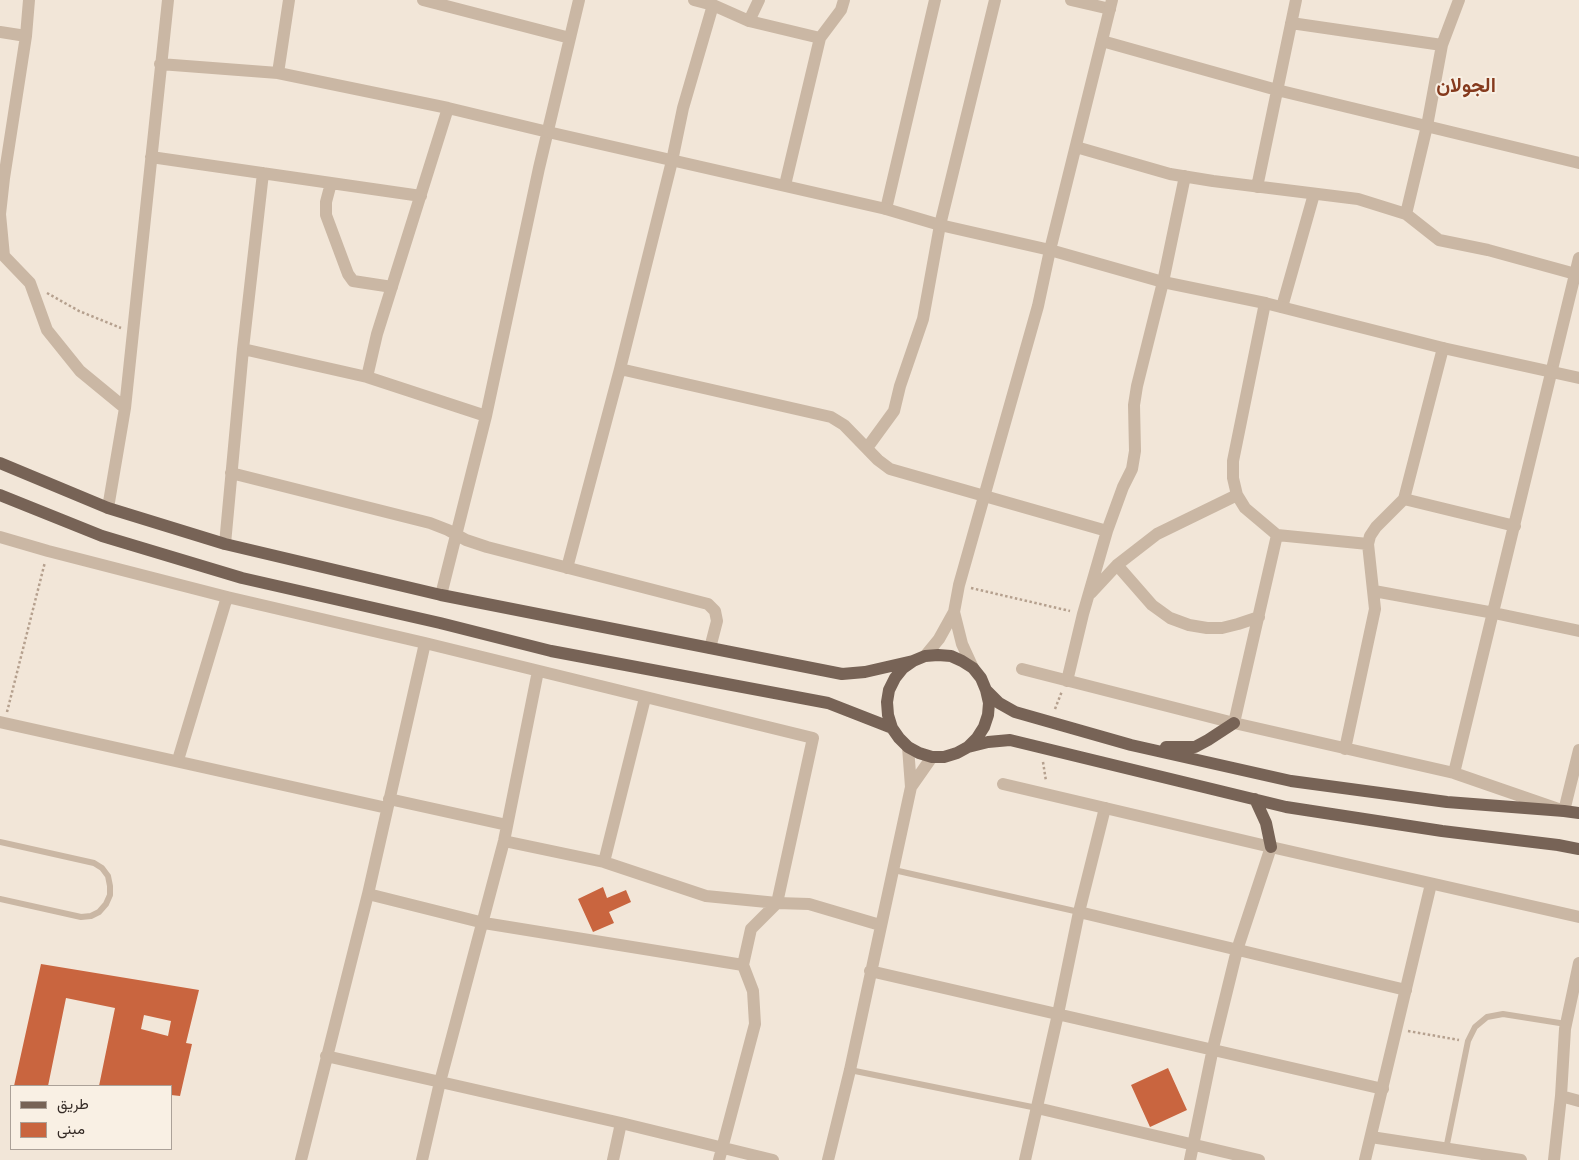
<!DOCTYPE html>
<html>
<head>
<meta charset="utf-8">
<style>
	body { margin:0 }
	#map { position:relative; width:1579px; height:1160px; overflow:hidden; background:#f2e6d8; font-family:"Archivo Narrow",Vazirmatn,sans-serif }
	canvas { display:block }
	.legend { position:absolute; left:10px; top:1085px; width:162px; height:65px; box-sizing:border-box; background:#f9f0e4; border:1px solid #aba198; margin:0; padding:6px 9px; list-style:none; font-size:15px; color:#352b26 }
	.legend li { display:flex; align-items:center; gap:10px; height:25px }
	.legend b { width:25px; border:1px solid #aba198 }
</style>
</head>
<body>
<div id="map">
<canvas width="1579" height="1160"></canvas>
<ul class="legend">
<li><b style="height:6px;background:#776356"></b>طريق</li>
<li><b style="height:14px;background:#c9653f"></b>مبنى</li>
</ul>
</div>
<script>
const ctx = document.querySelector('canvas').getContext('2d');
ctx.lineJoin = 'round';
function fillPath(path, color) {
  ctx.fillStyle = color;
  ctx.fill(path, 'evenodd');
}
function shape(rows) {
  const path = new Path2D();
  for (const r of rows) {
    path.moveTo(r[0], r[1]);
    for (let i = 2; i < r.length; i += 2) path.lineTo(r[i], r[i + 1]);
  }
  return path;
}
function stroke(path, color, width, dash) {
  ctx.strokeStyle = color;
  ctx.lineWidth = width;
  ctx.lineCap = dash ? 'butt' : 'round';
  ctx.setLineDash(dash || []);
  ctx.stroke(path);
}
function drawText(font, color, halo, rows, align = 'center') {
  ctx.font = font + ' "Archivo Narrow",Vazirmatn,sans-serif';
  ctx.lineWidth = 4;
  ctx.setLineDash([]);
  ctx.textBaseline = 'middle';
  ctx.strokeStyle = halo;
  ctx.fillStyle = color;
  for (const [text, x, y, turn = 0] of rows) {
    ctx.save();
    ctx.translate(x, y);
    ctx.rotate((+turn || 0) * Math.PI / 180);
    ctx.textAlign = isNaN(turn) ? turn : align;
    if (halo) ctx.strokeText(text, 0, 0);
    ctx.fillText(text, 0, 0);
    ctx.restore();
  }
}
const building = shape([
	[603,887,607,898,626,890,631,902,609,912,614,923,593,932,578,899],
	[41,964,199,990,186,1043,192,1044,180,1096,171,1095,171,1086,99,1086,115,1008,66,998,48,1086,14,1086],
	[144,1015,171,1021,168,1036,141,1029],
	[1168,1068,1187,1110,1150,1127,1131,1085]
]);
const path = shape([
	[47,293,79,311,121,328],
	[971,588,1070,611],
	[1055,709,1062,691],
	[7,712,45,562],
	[1043,762,1046,781],
	[1408,1031,1459,1040]
]);
const service = shape([
	[0,842,94,863,102,868,108,876,110,886,110,895,106,904,99,912,91,916,81,917,0,899],
	[894,870,1079,912],
	[850,1070,1037,1108],
	[1446,1149,1468,1041,1475,1027,1487,1017,1503,1014,1566,1024]
]);
const minor = shape([
	[29,0,26,36,4,178,0,214,4,256,30,283,47,330,80,371,125,408],
	[423,0,570,38],
	[694,0,713,5,749,21,820,38],
	[1071,0,1110,9],
	[749,21,759,0],
	[1291,23,1442,45],
	[0,32,26,36],
	[1102,41,1277,90,1579,163],
	[160,64,278,73,448,108,548,132],
	[278,73,289,0],
	[1076,147,1170,174,1213,181,1358,199,1406,214,1439,240,1488,250,1579,275],
	[151,157,421,196],
	[331,183,326,202,326,215,348,274,353,281,392,287],
	[785,185,820,38,841,10,844,0],
	[1257,187,1296,0],
	[886,209,935,0],
	[1406,214,1427,126,1442,45,1459,0],
	[1265,303,1233,461,1233,478,1237,495,1245,508,1277,535,1368,544],
	[1282,307,1314,194],
	[243,349,367,377,486,416],
	[620,369,831,417,844,425,878,460,890,469,1107,531],
	[367,377,377,334,448,108],
	[867,448,894,411,900,386,923,319,940,225,995,0],
	[231,473,430,523,448,530,466,540,487,547,708,604,715,611,717,621,710,648],
	[1404,499,1515,526],
	[108,508,125,408,168,0],
	[0,537,48,551,227,597,425,643,813,738,777,903,751,929,743,965,753,991,755,1024,719,1160],
	[225,544,243,349,263,173],
	[1117,565,1152,605,1170,618,1189,625,1207,628,1222,628,1238,624,1259,617],
	[567,568,620,369,672,161,683,108,713,5],
	[1374,591,1494,613,1579,631],
	[1091,593,1117,565,1157,534,1237,495],
	[441,595,486,416,539,168,579,0],
	[1022,669,1234,723,1454,773,1564,811,1579,750],
	[1067,681,1083,614,1107,531,1123,487,1132,469,1135,451,1134,405,1137,386,1163,282,1185,176],
	[0,722,387,808],
	[1234,723,1277,535],
	[1345,749,1375,609,1368,544,1370,536,1376,527,1404,499,1443,348],
	[178,760,227,597],
	[1454,773,1579,258],
	[911,787,932,757],
	[389,799,507,825],
	[504,841,604,862,706,896,777,903,809,904,880,925],
	[604,862,645,698],
	[368,894,484,923,743,965],
	[1079,912,1406,990],
	[870,971,1383,1089],
	[326,1056,621,1123,773,1160],
	[1561,1096,1579,1101],
	[1037,1108,1259,1160],
	[1371,1137,1521,1160],
	[301,1160,368,894,425,643],
	[422,1160,440,1082,504,841,538,671],
	[613,1160,621,1123],
	[828,1160,850,1070,911,787,908,747],
	[1025,1160,1058,1014,1079,912,1105,808],
	[1190,1160,1213,1048,1237,950,1271,847],
	[1554,1160,1561,1096,1565,1029,1579,963]
]);
const tertiary = shape([
	[548,132,886,209,940,225,1050,250,1163,282,1265,303,1443,348,1579,378],
	[954,612,962,644,973,668],
	[925,656,939,639,954,612,959,585,1038,306,1050,250,1112,0],
	[1003,784,1271,847,1579,917],
	[1365,1160,1431,884]
]);
const primary = shape([
	[0,463,108,508,225,544,441,595,842,674,865,672,913,661,925,656,938,655,951,656,962,661,973,668,981,678,986,690,989,703,988,715,984,727,977,738,968,747,957,753,944,757,932,757,919,753,908,747,899,738,892,728,888,715,887,702,889,690,895,678,903,668,913,661],
	[0,495,102,536,242,578,440,623,551,651,828,703,892,728],
	[986,690,999,703,1015,712,1131,745,1291,781,1447,802,1564,811,1579,813],
	[968,747,988,742,1010,740,1286,807,1442,831,1558,845,1579,849],
	[1166,747,1195,747,1208,740,1234,723],
	[1255,799,1266,823,1271,847]
]);
const districtNames = [
	["الجولان",1466,87]
];
fillPath(building, '#c9653f');
stroke(path, '#b5a08e', 2.5, [2.5, 2.5]);
stroke(service, '#cab7a4', 6);
stroke(minor, '#cab7a4', 12);
stroke(tertiary, '#cab7a4', 12);
stroke(primary, '#776356', 12);
drawText('bold 20px', '#853a1d', '#f9f0e4', districtNames);
</script>
</body>
</html>
